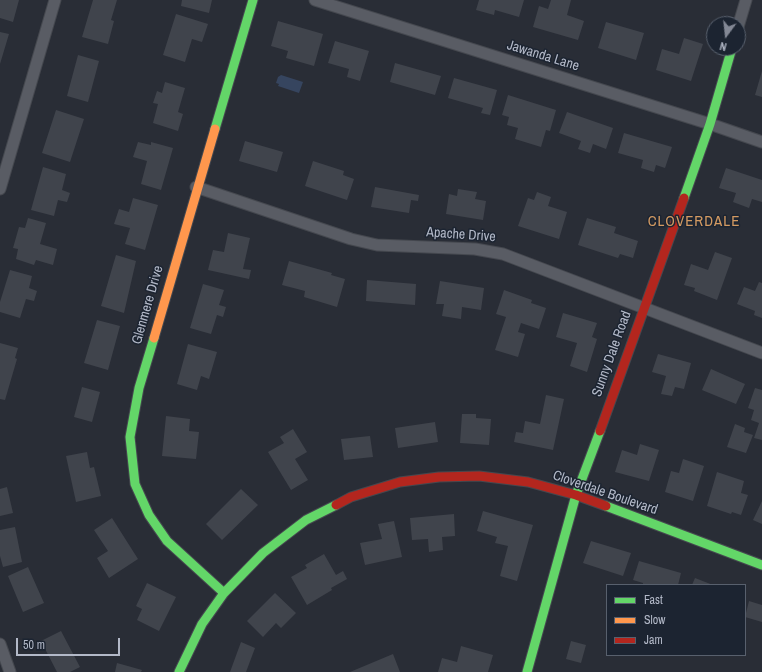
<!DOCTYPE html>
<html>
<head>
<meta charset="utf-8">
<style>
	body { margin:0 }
	#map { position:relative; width:762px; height:672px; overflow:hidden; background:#292d36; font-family:"Archivo Narrow",sans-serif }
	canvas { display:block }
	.legend { position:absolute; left:606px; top:584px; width:140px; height:72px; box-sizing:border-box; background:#1c2431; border:1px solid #58606d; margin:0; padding:5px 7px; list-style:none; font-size:12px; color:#b3b9c8 }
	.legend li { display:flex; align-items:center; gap:8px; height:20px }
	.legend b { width:20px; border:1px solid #58606d }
	.north { position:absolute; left:706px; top:16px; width:40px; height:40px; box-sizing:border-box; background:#1c2431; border:1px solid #58606d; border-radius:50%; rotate:195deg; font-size:11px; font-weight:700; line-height:16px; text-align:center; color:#b3b9c8 }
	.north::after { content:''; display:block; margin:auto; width:14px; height:18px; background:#838895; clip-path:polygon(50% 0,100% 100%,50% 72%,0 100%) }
	.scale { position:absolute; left:16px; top:638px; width:104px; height:18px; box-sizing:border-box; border:2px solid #b3b9c8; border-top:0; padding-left:5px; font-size:12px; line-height:14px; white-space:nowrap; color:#b3b9c8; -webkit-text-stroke:3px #1c2431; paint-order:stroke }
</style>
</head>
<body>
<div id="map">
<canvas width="762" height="672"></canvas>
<ul class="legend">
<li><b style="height:5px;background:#63d668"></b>Fast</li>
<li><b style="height:5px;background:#ff974d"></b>Slow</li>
<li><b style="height:5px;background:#b3261e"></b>Jam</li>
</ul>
<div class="north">N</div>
<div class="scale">50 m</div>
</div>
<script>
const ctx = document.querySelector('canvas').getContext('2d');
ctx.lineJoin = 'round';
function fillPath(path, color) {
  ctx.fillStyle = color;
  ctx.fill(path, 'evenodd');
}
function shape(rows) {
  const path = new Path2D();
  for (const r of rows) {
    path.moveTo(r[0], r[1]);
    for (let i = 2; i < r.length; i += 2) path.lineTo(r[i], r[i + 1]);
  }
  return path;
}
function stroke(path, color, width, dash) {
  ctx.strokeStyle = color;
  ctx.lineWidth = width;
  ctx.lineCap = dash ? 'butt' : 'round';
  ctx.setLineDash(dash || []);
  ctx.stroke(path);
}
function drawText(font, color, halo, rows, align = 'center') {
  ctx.font = font + ' "Archivo Narrow",sans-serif';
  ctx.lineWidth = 3;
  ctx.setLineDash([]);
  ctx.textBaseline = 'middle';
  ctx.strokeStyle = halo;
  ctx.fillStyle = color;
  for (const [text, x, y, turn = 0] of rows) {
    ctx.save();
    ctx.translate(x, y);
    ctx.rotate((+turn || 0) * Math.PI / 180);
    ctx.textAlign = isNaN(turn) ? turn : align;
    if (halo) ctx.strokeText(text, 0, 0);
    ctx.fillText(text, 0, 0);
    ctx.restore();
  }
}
const water = shape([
	[281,75,303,82,299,93,278,86,279,84,276,83,278,77]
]);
const building = shape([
	[0,0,19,0,13,22,0,18],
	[93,0,117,0,111,20,114,21,108,44,82,37],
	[182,0,212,0,209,13,181,6],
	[479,0,524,0,519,17,495,10,494,15,476,10],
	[551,0,571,0,567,15,584,21,578,40,533,27,539,6,548,9],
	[176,14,208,24,202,42,192,39,185,62,163,55],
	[278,21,323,34,314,66,286,58,288,51,271,46],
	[606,22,644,33,636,60,598,48],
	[0,32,9,34,0,64],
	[684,38,703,44,691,81,656,70,662,49,679,54],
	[335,41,369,51,360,81,347,77,349,69,328,63],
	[78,55,99,61,88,102,67,96],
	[395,63,441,76,435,95,390,82],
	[762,71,762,97,755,95],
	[454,78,497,90,490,115,481,113,483,108,448,98],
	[165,82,185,88,178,112,183,114,178,131,153,123,158,104,153,103,157,91,162,93],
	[508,95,556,110,550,131,546,130,541,147,515,139,518,128,507,125,509,117,502,115],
	[56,110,84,119,70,162,42,153],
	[567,112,613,128,606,149,593,144,590,153,578,149,581,141,559,133],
	[624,133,672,147,665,168,656,165,654,172,641,168,643,160,618,153],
	[245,141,283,152,277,172,239,161],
	[138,142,151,145,151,142,173,148,161,190,141,184,147,161,133,157],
	[313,161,344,171,343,175,354,179,347,200,305,186],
	[43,167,66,174,62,190,70,193,67,202,58,200,54,216,31,210],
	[726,168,762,180,762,202,752,199,749,208,733,202,736,193,719,188],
	[375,187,419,195,418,201,411,200,409,213,371,207],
	[458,189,477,192,475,199,486,201,483,220,446,214,449,194,457,196],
	[537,192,551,197,548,206,567,212,559,239,518,226,528,198,534,200],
	[133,198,158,205,145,250,125,244,130,228,114,224,119,209,129,212],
	[28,218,46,223,40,244,57,249,53,265,36,260,34,265,16,259,18,249,13,248,19,227,25,228],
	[587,218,616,227,614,233,638,241,633,258,620,254,618,258,578,245],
	[228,233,250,238,243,269,251,270,249,279,208,270,213,250,224,252],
	[715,252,732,258,717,300,694,291,695,288,684,285,691,264,708,270],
	[116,255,136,261,124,313,101,306],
	[289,261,332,273,331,275,345,279,337,307,304,297,305,291,282,285],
	[10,270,32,276,29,288,37,291,34,301,26,299,20,318,0,312,0,302],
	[367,280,416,284,415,305,366,301],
	[440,281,484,288,481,310,462,307,461,319,442,316,444,304,436,304],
	[759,282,762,283,762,318,754,315,755,311,737,304,744,287,755,291],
	[203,284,224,290,219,305,226,307,223,317,217,315,211,334,190,328],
	[504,290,532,300,531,303,546,308,539,329,521,323,518,332,525,334,518,357,495,350,506,317,496,314],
	[563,313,597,323,592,337,597,339,587,372,570,366,577,343,556,337],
	[97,320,120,326,108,370,84,363],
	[0,343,18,348,15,358,17,359,5,400,0,399],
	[188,344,217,352,209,379,201,376,197,390,177,384],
	[658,354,691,363,684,389,675,387,672,396,661,394,666,376,652,372],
	[711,369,745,384,736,404,702,390],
	[82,387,100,392,92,422,74,417],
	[755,388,762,390,762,440,754,438,759,423,751,420,754,410,748,408],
	[546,395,564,399,553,450,514,442,516,432,523,433,525,421,540,424],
	[462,414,476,414,476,418,491,419,489,445,460,443],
	[166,416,190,419,189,431,199,432,196,459,162,456],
	[435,422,438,442,398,448,395,428],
	[735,424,745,428,744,432,753,435,746,453,727,447],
	[293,429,307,452,295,459,308,480,291,490,268,452,284,443,280,437],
	[370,436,373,457,344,460,341,439],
	[640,444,659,450,649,481,615,472,622,450,637,455],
	[87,452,90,468,94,467,101,496,76,502,66,456],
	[683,459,704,466,693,501,665,492,671,471,679,473],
	[717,472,744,481,741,493,748,495,741,515,732,512,731,514,707,506],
	[7,487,13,513,0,516,0,489],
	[241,489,258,505,222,540,206,524],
	[762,501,762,524,753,520],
	[483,511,533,525,517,581,500,576,508,546,495,543,497,537,477,531],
	[454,514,455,536,442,537,443,550,429,552,428,539,412,540,410,518],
	[112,518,138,559,109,578,97,558,108,551,94,530],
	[394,521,402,557,365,565,360,543,382,539,378,524],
	[15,527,22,562,3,567,0,556,0,530],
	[591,541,631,553,623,576,583,563],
	[324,554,336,575,343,571,347,579,331,588,332,590,307,605,291,577,307,568,305,565],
	[639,561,681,573,678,585,643,585,643,583,633,580],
	[28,567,44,603,23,612,8,576],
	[695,578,713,585,692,585],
	[147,583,176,597,159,631,137,620,142,609,136,606],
	[275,593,296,613,281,628,276,623,263,637,247,621],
	[749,601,762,605,762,622,745,617],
	[61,631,80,667,70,672,57,672,41,641],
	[571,641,586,645,581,663,566,659],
	[241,642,255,648,246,672,230,672],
	[461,646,493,655,488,672,438,672,442,658,457,662],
	[393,654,400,672,350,672],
	[117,663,142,670,141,672,115,672]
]);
const street = shape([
	[315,0,710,124,762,142],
	[738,27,746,0],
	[196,187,351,239,377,245,475,249,503,254,762,353],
	[0,189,55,0],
	[0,644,10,672]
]);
const fast = shape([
	[215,129,253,0],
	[684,198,710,124,732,48],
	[154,338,139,388,130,437,135,484,149,515,167,541,224,593],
	[606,506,762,565],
	[179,672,202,624,224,593,263,553,306,520,336,505],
	[527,672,576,495,600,431]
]);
const slow = shape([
	[154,338,215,129]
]);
const jam = shape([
	[600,431,684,198],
	[336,505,351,497,400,482,439,477,479,476,528,482,576,495,606,506]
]);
const streetNames = [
	["Jawanda Lane",543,56,17],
	["Apache Drive",461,235,4],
	["Glenmere Drive",148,305,-74],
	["Sunny Dale Road",612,354,-70],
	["Cloverdale Boulevard",605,493,19]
];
const neighbourhoodNames = [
	["CLOVERDALE",694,222]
];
fillPath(water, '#36455f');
fillPath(building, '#40444c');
stroke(street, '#45484f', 13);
stroke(fast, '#45484f', 11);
stroke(slow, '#45484f', 11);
stroke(jam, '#45484f', 11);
stroke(street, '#595c64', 11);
stroke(fast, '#63d668', 9);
stroke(slow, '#ff974d', 9);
stroke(jam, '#b3261e', 9);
drawText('14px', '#b3b9c8', '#1c2431', streetNames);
ctx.letterSpacing = '1px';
drawText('15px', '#d39a62', '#1c2431', neighbourhoodNames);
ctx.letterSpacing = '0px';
</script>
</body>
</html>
